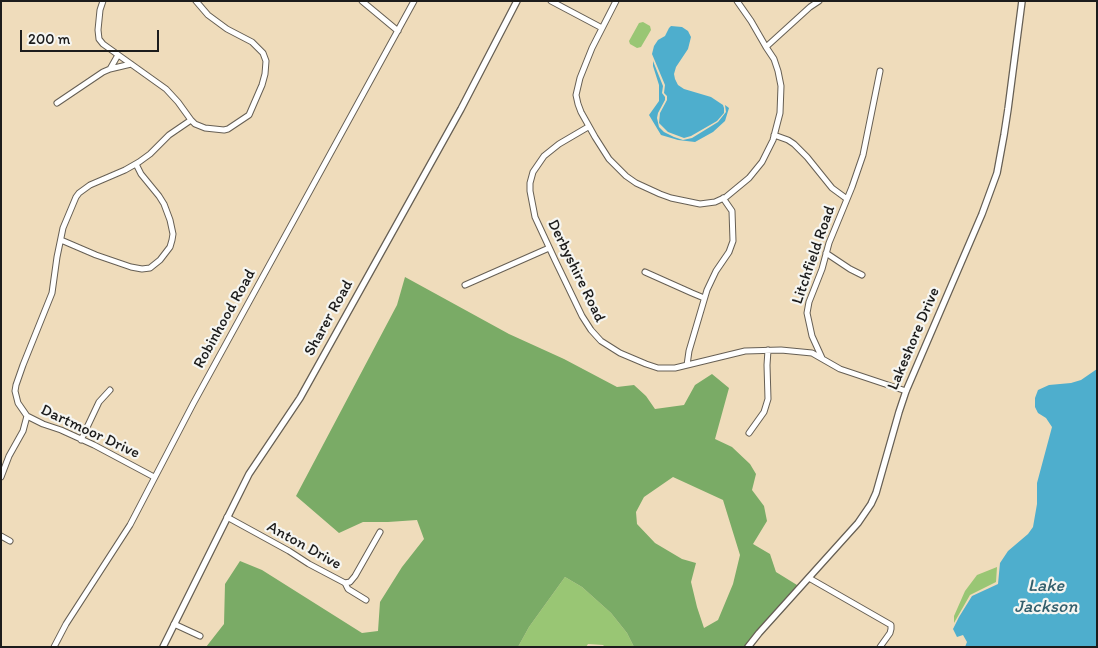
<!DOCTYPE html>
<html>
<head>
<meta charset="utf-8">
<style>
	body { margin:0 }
	#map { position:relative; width:1098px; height:648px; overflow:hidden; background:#efdcbb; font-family:Itim,sans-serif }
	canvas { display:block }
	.frame { position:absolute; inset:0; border:2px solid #1c1c1c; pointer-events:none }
	.scale { position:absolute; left:20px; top:30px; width:139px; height:22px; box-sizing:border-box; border:2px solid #1c1c1c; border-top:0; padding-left:6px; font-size:15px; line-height:18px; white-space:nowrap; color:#1c1c1c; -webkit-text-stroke:4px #f6f6f2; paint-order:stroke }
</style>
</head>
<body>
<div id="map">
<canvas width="1098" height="648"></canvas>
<div class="frame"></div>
<div class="scale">200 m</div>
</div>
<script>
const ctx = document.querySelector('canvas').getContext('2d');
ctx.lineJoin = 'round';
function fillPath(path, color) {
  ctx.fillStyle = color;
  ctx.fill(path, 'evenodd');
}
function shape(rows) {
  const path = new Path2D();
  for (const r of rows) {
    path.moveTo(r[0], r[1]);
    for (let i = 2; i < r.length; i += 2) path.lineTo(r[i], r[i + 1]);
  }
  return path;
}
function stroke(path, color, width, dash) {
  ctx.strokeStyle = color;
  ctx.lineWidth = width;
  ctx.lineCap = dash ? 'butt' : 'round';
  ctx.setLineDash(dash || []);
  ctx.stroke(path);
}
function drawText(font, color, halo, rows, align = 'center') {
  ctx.font = font + ' Itim,sans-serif';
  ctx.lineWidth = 4.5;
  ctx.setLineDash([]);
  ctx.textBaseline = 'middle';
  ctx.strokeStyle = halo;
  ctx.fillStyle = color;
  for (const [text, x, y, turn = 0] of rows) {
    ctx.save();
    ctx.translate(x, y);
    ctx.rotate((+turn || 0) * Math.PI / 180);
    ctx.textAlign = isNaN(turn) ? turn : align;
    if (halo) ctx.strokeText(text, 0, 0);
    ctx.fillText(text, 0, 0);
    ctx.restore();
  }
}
const green = shape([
	[643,22,650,26,651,30,641,47,637,48,630,44,629,41,639,23],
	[997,567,996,582,970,595,954,623,954,616,965,591,977,575],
	[565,577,582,587,611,613,627,633,634,647,605,647,603,645,588,644,586,647,518,647,529,627]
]);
const forest = shape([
	[405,277,509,334,564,359,617,387,634,385,646,396,655,409,684,405,695,385,712,374,729,388,715,439,732,447,750,464,756,474,752,490,764,506,767,521,753,544,770,554,776,572,797,585,797,587,757,631,746,647,634,647,627,633,611,613,582,587,565,577,529,627,518,647,206,647,224,624,225,584,240,561,262,570,362,633,378,631,380,602,402,567,424,539,417,520,388,522,363,522,339,533,296,496,397,305],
	[673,477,723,500,740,555,733,584,718,620,704,628,697,607,691,582,696,563,682,559,655,543,637,524,636,512,644,497]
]);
const water = shape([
	[671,26,682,27,688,31,691,37,688,49,676,67,674,74,675,79,678,85,684,89,711,97,723,105,724,108,724,113,717,121,691,136,684,138,668,132,659,123,660,113,667,100,667,96,664,93,665,85,652,54,654,46,658,40,665,36,669,28],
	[653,61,663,86,662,93,665,97,665,100,658,113,657,118,659,127,664,132,674,137,683,140,692,138,718,122,726,112,725,105,729,108,725,121,713,132,695,142,678,140,661,135,649,115,659,101,659,85,653,66],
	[1097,369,1097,647,965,647,967,642,963,635,957,637,953,629,959,617,972,596,998,584,1000,563,1008,551,1028,534,1033,527,1037,504,1037,483,1052,427,1046,418,1038,413,1035,407,1035,398,1038,390,1049,385,1071,383,1081,380]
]);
const minor = shape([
	[103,1,100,10,98,30,99,39,103,44,166,89,178,102,191,120,195,124,205,128,224,130,228,129,249,115,262,85,265,74,266,61,263,53,252,42,227,29,208,15,196,1],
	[362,1,398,31],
	[551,1,602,28],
	[616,1,592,48,580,78,576,95,578,104,581,112,595,137,609,159,626,176,636,183,660,194,671,198,700,204,715,202,726,197,749,178,762,162,773,140,780,113,781,86,778,71,774,59,766,47,751,21,737,1],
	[766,47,810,7,819,1],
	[118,55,110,69,131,64],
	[57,103,103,72,110,69],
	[588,127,559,144,544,156,533,172,530,183,530,191,535,217,555,260,582,316,591,330,601,341,620,353,646,364,658,368,675,368,745,351,781,350,812,353,840,369,906,391],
	[774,135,788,140,794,144,807,157,832,188,847,199],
	[61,240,96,255,131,267,142,269,150,268,160,260,170,247,172,240,173,234,170,220,164,204,159,196,141,174,136,164],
	[826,253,850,269,862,275],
	[645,272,692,293,704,298],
	[465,285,549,248],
	[822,358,812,336,807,313,809,302,822,269,829,243,852,187,863,155,880,71],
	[687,365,689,351,707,290,716,271,729,252,733,241,732,211,723,198],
	[749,433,764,412,768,399,767,365,768,350],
	[81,440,99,402,110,390],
	[1,477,9,456,23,431,27,416],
	[154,477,94,445,61,430,43,424,27,416,18,403,15,391,16,385,23,365,52,293,57,257,63,228,76,197,79,193,90,185,125,170,139,162,150,154,169,135,191,120],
	[227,517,289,551,309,564,345,583,348,589,366,600],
	[1,536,10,541],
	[809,578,891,625,891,629,890,633,880,647],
	[345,583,350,582,355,576,380,532],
	[174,624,200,636],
	[54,647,66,624,130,525,193,404,414,1]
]);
const tertiary = shape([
	[163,647,249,474,300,398,461,109,517,1],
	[748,647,759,633,858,523,871,504,876,493,899,412,906,391,982,214,997,173,1004,135,1008,109,1022,1]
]);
const streetNames = [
	["Litchfield Road",814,255,-71],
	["Derbyshire Road",576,271,64],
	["Sharer Road",329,318,-61],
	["Robinhood Road",225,319,-61],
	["Lakeshore Drive",914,339,-67],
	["Dartmoor Drive",90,432,25],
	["Anton Drive",304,546,29]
];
const waterNames = [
	["Lake",1046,586],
	["Jackson",1046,607]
];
fillPath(green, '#99c674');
fillPath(forest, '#7aab66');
fillPath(water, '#4eaecd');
stroke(minor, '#665f54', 7);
stroke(tertiary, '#665f54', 8);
stroke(minor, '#fff', 5);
stroke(tertiary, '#fff', 5.5);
drawText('16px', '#1c1c1c', '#f6f6f2', streetNames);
drawText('italic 18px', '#325e6c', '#f6f6f2', waterNames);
</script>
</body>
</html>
